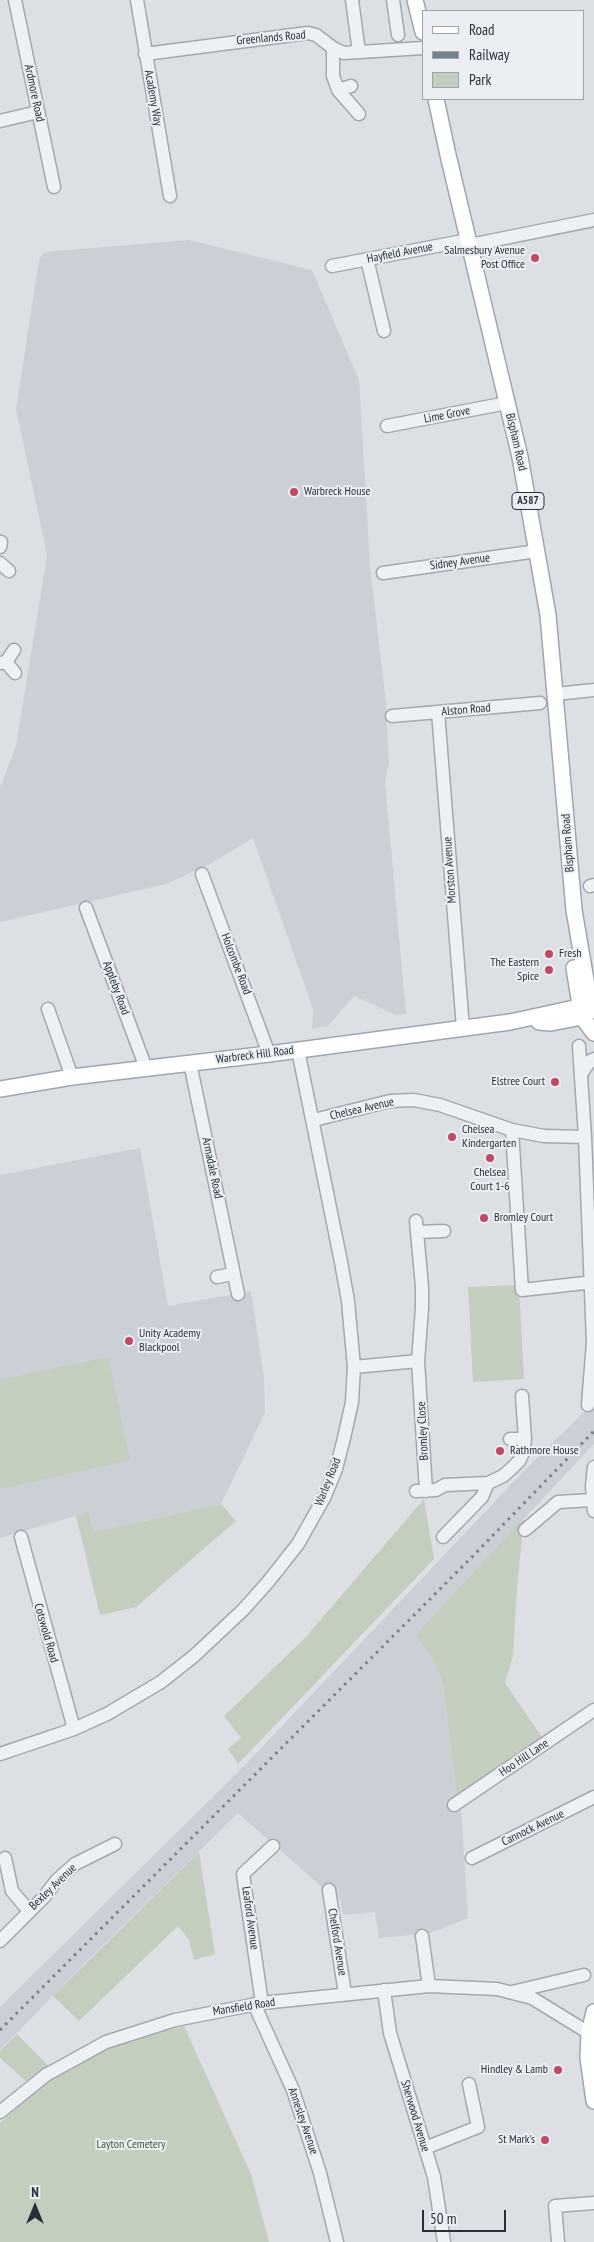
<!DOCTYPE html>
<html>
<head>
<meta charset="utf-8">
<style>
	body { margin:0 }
	#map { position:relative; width:594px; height:2242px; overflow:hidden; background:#dce0e5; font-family:"PT Sans Narrow",sans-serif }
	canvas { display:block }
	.legend { position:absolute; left:422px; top:10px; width:162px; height:90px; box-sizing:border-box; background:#ebeff3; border:1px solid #9da3a9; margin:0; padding:6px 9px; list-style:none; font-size:15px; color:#27303a }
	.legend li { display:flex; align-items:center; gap:10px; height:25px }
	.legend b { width:25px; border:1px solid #9da3a9 }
	.north { position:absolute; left:10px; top:2182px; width:50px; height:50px; -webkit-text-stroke:4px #ebeff3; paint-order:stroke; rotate:0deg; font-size:14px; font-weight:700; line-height:20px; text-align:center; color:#27303a }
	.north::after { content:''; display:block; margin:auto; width:18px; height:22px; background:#27303a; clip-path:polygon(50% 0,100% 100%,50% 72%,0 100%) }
	.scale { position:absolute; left:422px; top:2210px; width:84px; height:22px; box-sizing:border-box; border:2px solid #27303a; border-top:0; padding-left:6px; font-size:15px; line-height:18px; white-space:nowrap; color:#27303a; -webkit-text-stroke:4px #ebeff3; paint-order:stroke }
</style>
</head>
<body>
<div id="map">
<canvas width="594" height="2242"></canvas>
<ul class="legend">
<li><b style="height:6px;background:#fff"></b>Road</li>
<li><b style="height:6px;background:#77818d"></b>Railway</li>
<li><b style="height:14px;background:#c3cebe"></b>Park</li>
</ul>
<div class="north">N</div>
<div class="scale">50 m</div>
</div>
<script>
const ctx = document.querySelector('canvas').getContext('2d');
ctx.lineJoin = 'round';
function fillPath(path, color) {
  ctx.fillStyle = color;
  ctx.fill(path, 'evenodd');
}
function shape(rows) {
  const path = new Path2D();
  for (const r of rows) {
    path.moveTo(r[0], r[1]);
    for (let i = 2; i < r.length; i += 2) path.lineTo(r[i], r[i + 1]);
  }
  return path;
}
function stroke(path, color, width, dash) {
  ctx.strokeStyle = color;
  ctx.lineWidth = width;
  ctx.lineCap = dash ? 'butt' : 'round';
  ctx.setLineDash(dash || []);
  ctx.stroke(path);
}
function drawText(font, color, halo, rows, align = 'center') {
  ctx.font = font + ' "PT Sans Narrow",sans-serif';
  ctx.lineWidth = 4;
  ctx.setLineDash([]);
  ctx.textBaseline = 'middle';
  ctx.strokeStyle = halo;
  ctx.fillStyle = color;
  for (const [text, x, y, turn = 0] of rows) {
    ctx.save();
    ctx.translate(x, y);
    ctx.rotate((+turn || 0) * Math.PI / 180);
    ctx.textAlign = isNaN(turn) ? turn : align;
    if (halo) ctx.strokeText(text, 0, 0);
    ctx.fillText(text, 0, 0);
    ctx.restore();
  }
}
const built = shape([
	[189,240,312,270,359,380,370,566,386,703,389,763,385,781,406,1014,396,1015,354,996,328,1026,312,1029,313,1009,253,838,210,864,166,884,0,922,0,788,16,746,47,555,16,409,39,260,44,252],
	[140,1148,168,1306,251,1291,264,1377,265,1413,221,1504,94,1532,89,1512,0,1538,0,1175],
	[594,1402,594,1444,415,1635,434,1661,443,1684,457,1798,461,1806,468,1918,430,1933,379,1938,375,1912,343,1915,340,1898,332,1886,323,1888,238,1813,86,1962,0,2050,0,2007,244,1766,523,1472]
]);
const green = shape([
	[519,1285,524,1379,473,1382,468,1287],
	[108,1357,130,1460,0,1489,0,1380],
	[424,1499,434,1559,238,1764,228,1749,241,1738,224,1716,305,1638],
	[221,1504,236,1521,136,1607,100,1615,76,1516,89,1512,94,1532],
	[524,1518,517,1587,513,1656,505,1683,544,1740,457,1798,443,1684,434,1661,415,1635],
	[199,1852,215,1954,194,1960,189,1940,178,1926,79,2021,53,1996],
	[184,2026,251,2174,269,2242,0,2242,0,2123,49,2079,81,2061,120,2044],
	[17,2034,50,2067,28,2083,0,2058,0,2051]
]);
const minor = shape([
	[15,0,54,187],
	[137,0,170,196],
	[352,0,359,52],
	[393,0,398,35],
	[333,48,333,76,338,90,359,114],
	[145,54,308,33,316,35,333,48,344,53,423,48],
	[338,90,351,86],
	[0,121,38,112],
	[470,245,594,220],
	[367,259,384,331],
	[332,266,468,240],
	[387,426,507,403],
	[0,547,1,542],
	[0,563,9,571],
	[383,573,537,551],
	[6,662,15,673],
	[0,663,6,662,14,650],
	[556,694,594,690],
	[438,712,463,1028],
	[392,716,540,703],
	[202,874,269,1054],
	[590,886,594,885],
	[86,908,146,1068],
	[48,1009,72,1077],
	[579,1046,585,1137,593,1342,588,1405],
	[190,1063,238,1294],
	[581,1074,590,1061,594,1059],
	[314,1120,390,1101,414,1100,440,1105,512,1130,544,1136,585,1137],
	[512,1130,522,1290,594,1282],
	[416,1221,422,1287,422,1308,418,1361,426,1491],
	[417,1232,444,1231],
	[217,1277,233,1274],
	[354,1367,418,1361],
	[510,1439,525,1439],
	[594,1467,592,1486,594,1511],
	[416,1491,436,1490,445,1485,488,1483,503,1476,512,1468,519,1461,523,1453,525,1439,522,1396],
	[525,1530,558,1502,593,1500],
	[21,1537,74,1729],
	[443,1537,482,1497,488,1483],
	[0,1754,74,1729,107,1714,161,1682,194,1656,243,1610,268,1582,298,1544,325,1496,336,1469,344,1438,352,1402,354,1367,348,1301,341,1262,298,1050],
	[454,1805,594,1710],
	[5,1858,12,1891,29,1911],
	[472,1858,594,1797],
	[329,1890,345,1994],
	[422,1936,429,1986],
	[0,1941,44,1897,57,1880,75,1864,115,1844],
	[384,1990,390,2033,434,2177,444,2242],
	[512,1992,584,1975],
	[262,2003,243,1874,273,1846],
	[254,2004,293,2090,320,2173,337,2242],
	[0,2112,46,2075,106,2042,175,2020,262,2003,429,1986,497,1989,532,1998,589,2033],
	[425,2148,478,2127,469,2084],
	[558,2242,555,2206,594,2203]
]);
const major = shape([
	[415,0,423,32],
	[436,99,448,155,520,457,548,615,574,910,587,986,594,1010],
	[574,968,582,1017,594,1033],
	[539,1022,551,1023,582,1017,590,1011],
	[0,1089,72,1077,269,1054,510,1022,579,1007,593,1008],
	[594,2012,589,2033,588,2058,594,2101]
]);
const rail = shape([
	[0,2030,470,1559,594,1431]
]);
const markers = [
	[535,258,5,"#c24966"],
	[294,492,5,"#c24966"],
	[549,954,5,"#c24966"],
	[549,970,5,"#c24966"],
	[555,1082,5,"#c24966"],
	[452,1137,5,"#c24966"],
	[490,1158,5,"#c24966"],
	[484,1218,5,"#c24966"],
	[129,1341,5,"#c24966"],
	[500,1451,5,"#c24966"],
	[558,2070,5,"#c24966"],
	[545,2140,5,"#c24966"]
];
const shields = [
	[528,501,32]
];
const shieldNames = [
	["A587",528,501]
];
const streetNames = [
	["Greenlands Road",271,38,-5],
	["Ardmore Road",34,93,78],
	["Academy Way",153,98,80],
	["Hayfield Avenue",400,253,-11],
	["Lime Grove",447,415,-11],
	["Bispham Road",516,442,77],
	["Sidney Avenue",460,562,-8],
	["Alston Road",466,710,-5],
	["Bispham Road",568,843,-94],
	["Morston Avenue",450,870,-94],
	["Holcombe Road",236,964,69],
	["Appleby Road",116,988,70],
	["Warbreck Hill Road",255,1055,-7],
	["Chelsea Avenue",362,1109,-13],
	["Armadale Road",212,1168,78],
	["Bromley Close",423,1431,-93],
	["Warley Road",328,1482,-68],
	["Cotswold Road",46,1633,74],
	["Hoo Hill Lane",524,1758,-34],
	["Cannock Avenue",533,1828,-26],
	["Bexley Avenue",53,1887,-44],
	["Leaford Avenue",250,1918,82],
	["Chelford Avenue",337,1942,81],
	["Mansfield Road",244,2007,-9],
	["Sherwood Avenue",415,2116,73],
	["Annesley Avenue",303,2121,71]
];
const poiNames = [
	["Salmesbury Avenue",525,251,"right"],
	["Post Office",525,265,"right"],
	["Warbreck House",304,492],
	["Fresh",559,954],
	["The Eastern",539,963,"right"],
	["Spice",539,977,"right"],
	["Elstree Court",545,1082,"right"],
	["Chelsea",462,1130],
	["Kindergarten",462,1144],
	["Chelsea",490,1173,"center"],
	["Court 1-6",490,1187,"center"],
	["Bromley Court",494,1218],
	["Unity Academy",139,1334],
	["Blackpool",139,1348],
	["Rathmore House",510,1451],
	["Hindley & Lamb",548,2070,"right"],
	["St Mark's",535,2140,"right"]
];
const parkNames = [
	["Layton Cemetery",131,2145]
];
fillPath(built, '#cad0d6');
fillPath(green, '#c3cebe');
stroke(minor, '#a2a8ae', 15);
stroke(major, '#9ca6b0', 18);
stroke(minor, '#eef1f4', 12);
stroke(major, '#fff', 15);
stroke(rail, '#77818d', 3, [2.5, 5]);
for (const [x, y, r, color] of markers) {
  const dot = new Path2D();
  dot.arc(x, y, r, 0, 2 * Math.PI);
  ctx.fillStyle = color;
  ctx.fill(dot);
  stroke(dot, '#ebeff3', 2);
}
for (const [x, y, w] of shields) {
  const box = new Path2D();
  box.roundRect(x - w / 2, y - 8.5, w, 17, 4);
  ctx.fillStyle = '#ebeff3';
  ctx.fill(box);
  stroke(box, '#27303a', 1);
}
drawText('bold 11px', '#27303a', null, shieldNames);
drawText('12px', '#27303a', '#ebeff3', streetNames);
drawText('12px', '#27303a', '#ebeff3', poiNames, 'left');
drawText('12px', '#3e5435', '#ebeff3', parkNames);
</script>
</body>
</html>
